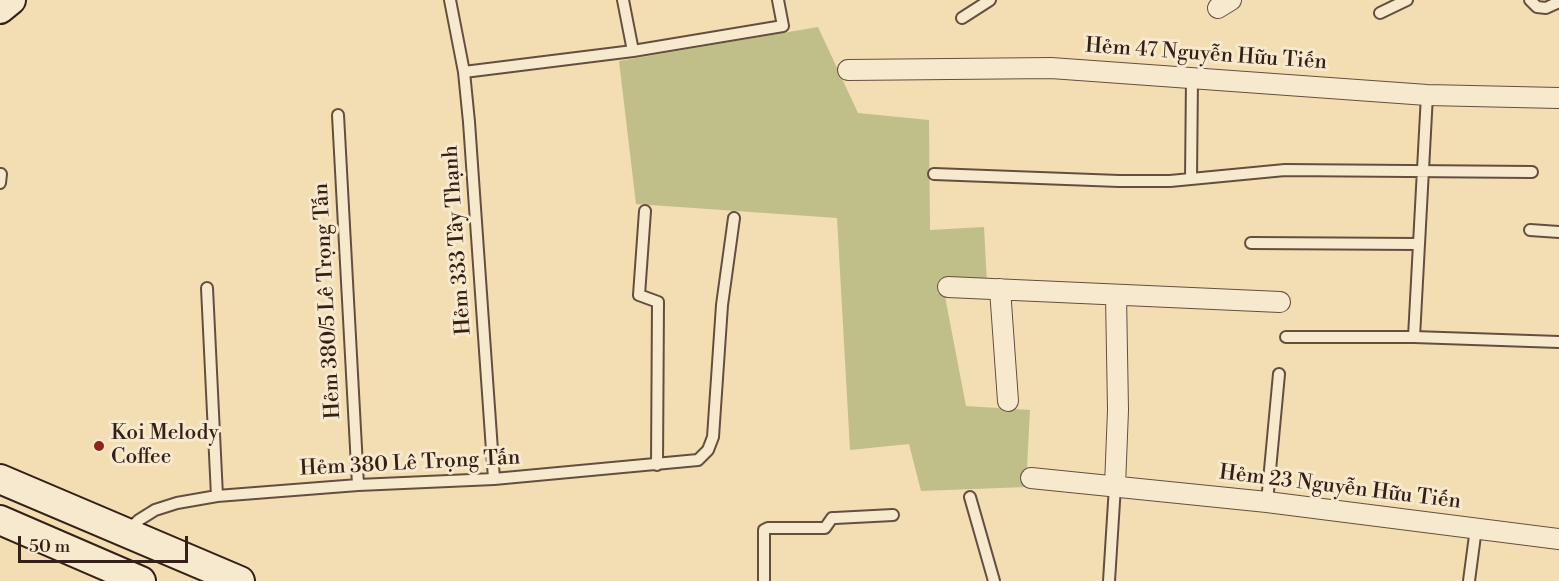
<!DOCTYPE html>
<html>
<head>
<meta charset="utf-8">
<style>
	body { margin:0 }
	#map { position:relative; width:1559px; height:581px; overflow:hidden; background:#f3ddb3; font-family:"Libre Bodoni",serif }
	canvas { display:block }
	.scale { position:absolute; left:18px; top:536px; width:170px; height:27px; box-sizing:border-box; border:3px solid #352018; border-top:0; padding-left:8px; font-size:18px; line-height:21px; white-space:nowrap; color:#352018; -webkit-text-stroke:4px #f7e9ce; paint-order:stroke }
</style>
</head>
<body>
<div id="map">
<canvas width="1559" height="581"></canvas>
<div class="scale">50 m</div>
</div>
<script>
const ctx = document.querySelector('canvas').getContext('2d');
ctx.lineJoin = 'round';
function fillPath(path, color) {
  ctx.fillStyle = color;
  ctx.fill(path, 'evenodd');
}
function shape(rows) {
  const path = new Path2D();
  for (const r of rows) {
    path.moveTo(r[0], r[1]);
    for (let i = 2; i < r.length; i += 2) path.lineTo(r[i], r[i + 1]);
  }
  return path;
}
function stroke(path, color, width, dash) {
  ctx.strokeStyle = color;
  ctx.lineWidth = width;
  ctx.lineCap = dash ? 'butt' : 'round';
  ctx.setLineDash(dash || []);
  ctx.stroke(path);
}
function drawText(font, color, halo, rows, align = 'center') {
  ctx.font = font + ' "Libre Bodoni",serif';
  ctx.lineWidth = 6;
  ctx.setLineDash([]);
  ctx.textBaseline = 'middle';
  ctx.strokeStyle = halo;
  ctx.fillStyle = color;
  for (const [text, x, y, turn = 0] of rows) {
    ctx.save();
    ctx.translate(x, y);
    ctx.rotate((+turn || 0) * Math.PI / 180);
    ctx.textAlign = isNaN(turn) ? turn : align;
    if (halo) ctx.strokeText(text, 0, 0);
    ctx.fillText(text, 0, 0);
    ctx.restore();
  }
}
const green = shape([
	[818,27,858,113,929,120,930,230,984,227,987,283,942,281,966,406,1030,410,1026,487,921,491,909,444,850,450,837,218,636,204,619,61]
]);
const lane = shape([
	[450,0,464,72,469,122,494,479],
	[1530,0,1537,7,1546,8,1559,2],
	[1380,13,1407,0],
	[962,18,990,0],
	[633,51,783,26,778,0],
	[464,72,633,51,623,0],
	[338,115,358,485],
	[934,174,1119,181,1170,181,1285,170,1532,172],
	[1191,179,1192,78],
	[0,183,1,174],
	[645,211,639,295,658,302,657,465],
	[1530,230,1559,232],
	[1251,243,1419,244],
	[207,288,217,496],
	[1286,337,1414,337,1559,342],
	[1414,337,1427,95],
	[970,497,994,581],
	[1267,502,1279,374],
	[128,530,139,520,155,510,177,503,217,496,358,485,494,479,698,460,708,450,713,437,722,305,734,218],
	[764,581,764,530,768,528,825,528,832,518,835,518,893,515],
	[1109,581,1115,486],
	[1469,581,1476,528]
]);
const street = shape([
	[1218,8,1231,0],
	[848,70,1051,68,1427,95,1559,98],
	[948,287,1280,302],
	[1000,289,1008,401],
	[1031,478,1267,502,1559,539],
	[1115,486,1118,410,1116,295]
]);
const secondary = shape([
	[0,9,11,0],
	[0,479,240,581],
	[0,520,141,581]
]);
const markers = [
	[99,446,6,"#8f2418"]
];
const streetNames = [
	["Hẻm 47 Nguyễn Hữu Tiến",1206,55,4],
	["Hẻm 333 Tây Thạnh",458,240,-94],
	["Hẻm 380/5 Lê Trọng Tấn",328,301,-93],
	["Hẻm 380 Lê Trọng Tấn",410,464,-3],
	["Hẻm 23 Nguyễn Hữu Tiến",1340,488,7]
];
const poiNames = [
	["Koi Melody",111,434],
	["Coffee",111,458]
];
fillPath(green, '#c0bf89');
stroke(lane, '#644f3f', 14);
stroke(street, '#644f3f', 22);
stroke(secondary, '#352018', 32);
stroke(lane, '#f7e9ce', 10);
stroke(street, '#f7e9ce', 20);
stroke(secondary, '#f7e9ce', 28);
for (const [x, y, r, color] of markers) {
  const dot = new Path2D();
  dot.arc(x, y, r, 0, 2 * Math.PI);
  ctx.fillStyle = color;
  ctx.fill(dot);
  stroke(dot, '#f7e9ce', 2);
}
drawText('21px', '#352018', '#f7e9ce', streetNames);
drawText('21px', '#352018', '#f7e9ce', poiNames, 'left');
</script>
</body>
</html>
